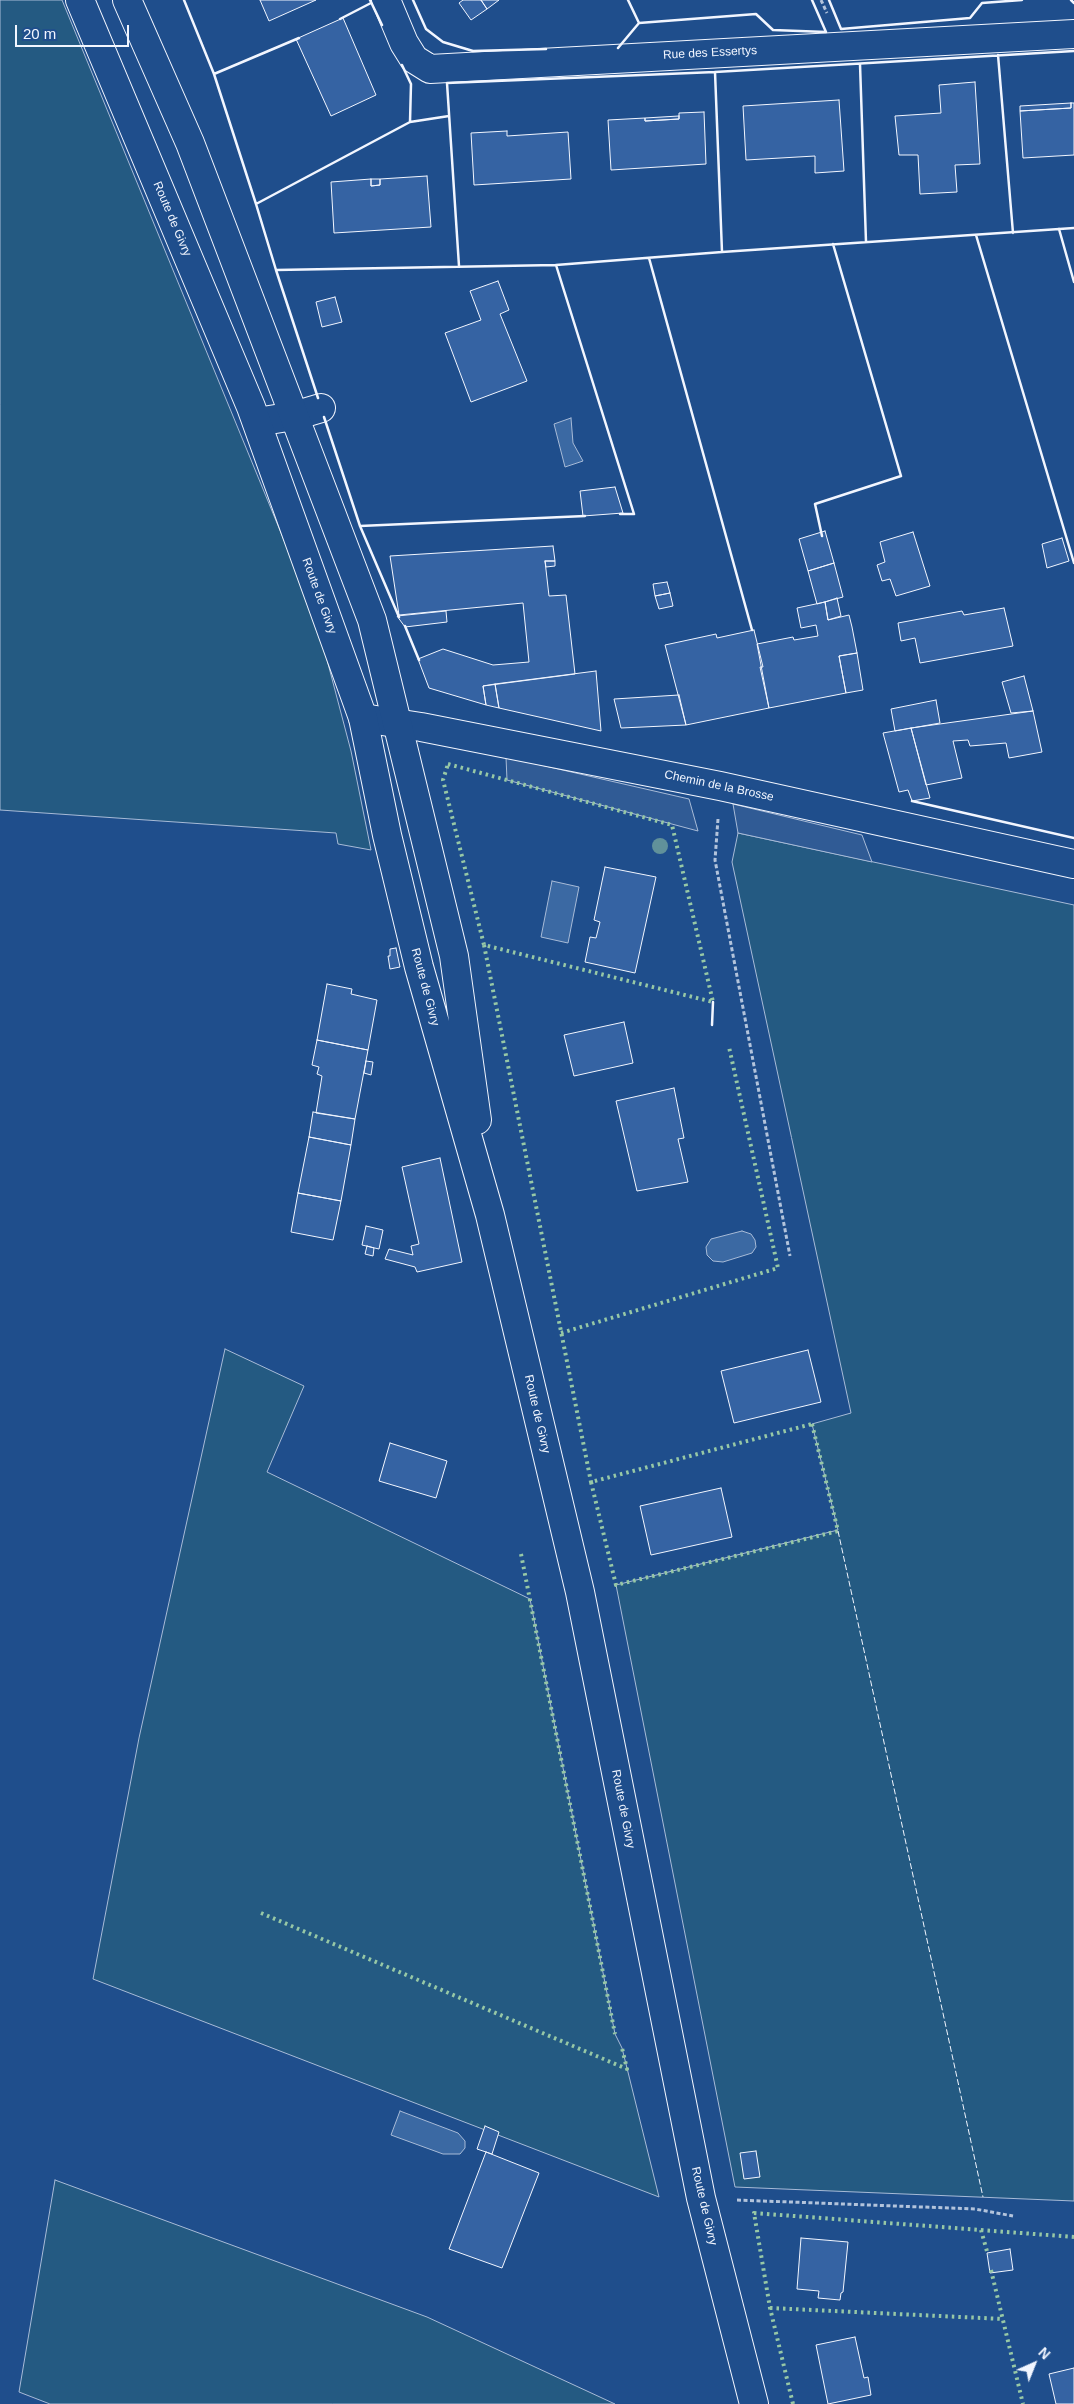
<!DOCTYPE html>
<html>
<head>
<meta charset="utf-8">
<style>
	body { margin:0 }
	#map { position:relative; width:1074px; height:2404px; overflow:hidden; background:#1f4e8c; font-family:Helvetica,sans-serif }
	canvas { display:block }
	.north { position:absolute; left:1009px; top:2339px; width:50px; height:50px; -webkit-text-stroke:4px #1f4e8c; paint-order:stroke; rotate:44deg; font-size:14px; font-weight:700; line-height:20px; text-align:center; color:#f2f6ff }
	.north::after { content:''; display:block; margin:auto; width:18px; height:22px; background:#f2f6ff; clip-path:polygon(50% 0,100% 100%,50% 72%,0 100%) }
	.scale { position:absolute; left:15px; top:25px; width:114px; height:22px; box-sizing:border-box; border:2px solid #f2f6ff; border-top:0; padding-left:6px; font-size:15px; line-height:18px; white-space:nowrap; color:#f2f6ff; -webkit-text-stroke:4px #1f4e8c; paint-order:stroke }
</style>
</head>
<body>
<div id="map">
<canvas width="1074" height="2404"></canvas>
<div class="north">N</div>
<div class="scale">20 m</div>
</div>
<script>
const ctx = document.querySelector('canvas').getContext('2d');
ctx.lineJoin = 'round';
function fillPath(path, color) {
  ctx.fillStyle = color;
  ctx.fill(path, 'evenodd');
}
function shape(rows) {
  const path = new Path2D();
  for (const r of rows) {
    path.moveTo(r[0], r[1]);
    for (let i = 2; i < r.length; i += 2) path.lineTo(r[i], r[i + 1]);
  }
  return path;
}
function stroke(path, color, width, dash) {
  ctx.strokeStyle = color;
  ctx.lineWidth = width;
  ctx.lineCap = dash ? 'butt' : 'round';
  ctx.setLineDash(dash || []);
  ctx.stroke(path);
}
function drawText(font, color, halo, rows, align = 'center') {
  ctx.font = font + ' Helvetica,sans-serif';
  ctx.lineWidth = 4;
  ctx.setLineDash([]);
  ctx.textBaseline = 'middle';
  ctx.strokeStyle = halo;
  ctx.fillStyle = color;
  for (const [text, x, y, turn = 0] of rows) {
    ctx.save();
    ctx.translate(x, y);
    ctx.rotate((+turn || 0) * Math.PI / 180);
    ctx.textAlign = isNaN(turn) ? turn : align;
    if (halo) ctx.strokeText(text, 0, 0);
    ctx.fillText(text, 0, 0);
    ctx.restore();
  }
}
const green = shape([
	[0,0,62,0,316,618,351,751,371,850,338,844,336,833,0,810,0,0],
	[738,833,1074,905,1074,2201,735,2187,616,1585,838,1530,812,1424,851,1413,732,862,738,833],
	[225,1349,304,1386,267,1472,530,1599,615,2034,622,2048,659,2197,93,1979,139,1738,225,1349],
	[55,2180,427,2317,615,2404,50,2404,19,2392,55,2180]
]);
const parking = shape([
	[506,757,689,799,698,831,507,780,506,757],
	[733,804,862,835,872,862,738,833,733,804]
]);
const water = shape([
	[571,418,573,443,583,461,565,467,554,424,571,418],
	[552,881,579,887,568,943,541,937,552,881],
	[742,1231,751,1234,755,1240,756,1247,752,1253,723,1262,713,1261,707,1255,706,1247,711,1239,742,1231],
	[400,2111,458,2133,465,2141,465,2148,460,2154,443,2154,391,2135,400,2111]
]);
const building = shape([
	[260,0,316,0,269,21,260,0],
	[463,0,481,0,487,9,471,20,459,3,463,0],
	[481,0,499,0,487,9,481,0],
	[343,18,376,95,331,116,296,39,343,18],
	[975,82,980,164,955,165,957,192,920,194,918,155,899,155,895,116,941,113,939,85,975,82],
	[839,100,844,171,815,173,815,156,746,160,743,106,839,100],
	[1071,103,1071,108,1020,111,1020,106,1071,103],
	[1071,103,1074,103,1074,155,1023,158,1020,111,1071,108,1071,103],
	[704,112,706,164,611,170,608,120,645,118,645,121,679,119,679,113,704,112],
	[679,116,679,119,645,121,645,118,679,116],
	[507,131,507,136,568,132,571,179,474,185,471,133,507,131],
	[427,176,431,227,334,233,331,182,371,179,371,186,380,185,380,179,427,176],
	[371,179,380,179,380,185,371,186,371,179],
	[498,281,509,310,500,314,527,381,471,402,445,333,481,320,470,291,498,281],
	[335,297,342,322,322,327,316,302,335,297],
	[615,487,623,513,583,516,580,491,615,487],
	[825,531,834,563,808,571,799,539,825,531],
	[913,532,930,586,896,596,890,579,882,581,877,565,885,562,880,542,913,532],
	[1062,538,1069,561,1047,568,1042,544,1062,538],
	[553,546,555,561,545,561,549,596,566,595,575,674,483,686,486,705,429,688,418,659,443,649,493,665,529,662,523,603,399,615,390,556,553,546],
	[545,561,555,561,555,566,546,567,545,561],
	[834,563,843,597,817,604,808,571,834,563],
	[667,582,670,593,655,596,653,584,667,582],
	[670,593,673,606,659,609,655,596,670,593],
	[837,598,841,616,828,620,825,602,837,598],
	[825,602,828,620,849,615,852,627,857,653,839,656,846,693,769,708,757,644,793,637,794,640,818,636,816,625,801,628,797,608,825,602],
	[1004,608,1013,646,920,663,915,638,901,641,898,623,962,611,964,615,1004,608],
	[446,611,447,622,405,627,397,616,446,611],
	[754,630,763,667,760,667,769,708,686,725,665,645,716,634,717,638,754,630],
	[857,653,863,690,846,693,839,656,857,653],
	[596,671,601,731,499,708,495,684,596,671],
	[1024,676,1033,711,1011,713,1002,682,1024,676],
	[495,684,499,708,486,705,483,686,495,684],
	[679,695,686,725,621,728,614,699,679,695],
	[936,700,940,723,895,731,891,709,936,700],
	[1033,711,1042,752,1009,758,1006,743,970,746,968,740,953,741,962,778,926,785,911,728,1033,711],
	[911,728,930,798,912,801,908,790,899,792,883,733,911,728],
	[605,867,656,877,635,973,585,962,590,937,596,938,600,922,594,920,605,867],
	[396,948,400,967,390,969,388,956,390,956,390,949,396,948],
	[327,984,352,989,351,994,377,1000,368,1050,317,1040,327,984],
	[624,1022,633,1063,574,1076,564,1035,624,1022],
	[317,1040,368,1050,355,1119,316,1113,322,1076,317,1074,319,1067,312,1065,317,1040],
	[366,1061,373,1062,371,1075,364,1073,366,1061],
	[674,1088,684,1138,678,1139,688,1182,637,1191,616,1101,674,1088],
	[313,1112,355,1119,351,1145,309,1137,313,1112],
	[309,1137,351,1145,341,1201,298,1193,309,1137],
	[440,1158,462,1262,417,1272,415,1267,385,1259,389,1249,413,1255,411,1246,419,1244,402,1167,440,1158],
	[298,1193,341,1201,333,1240,291,1232,298,1193],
	[366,1226,383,1230,379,1249,362,1245,366,1226],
	[367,1246,374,1248,373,1256,365,1254,367,1246],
	[808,1350,821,1402,734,1423,721,1371,808,1350],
	[390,1443,447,1461,436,1498,379,1481,390,1443],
	[721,1488,732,1537,651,1555,640,1506,721,1488],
	[485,2126,499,2132,492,2154,477,2149,485,2126],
	[756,2151,760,2177,744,2179,740,2153,756,2151],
	[486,2152,539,2173,502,2268,449,2249,486,2152],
	[801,2238,848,2242,843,2292,841,2293,840,2300,818,2298,819,2291,797,2289,801,2238],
	[1010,2249,1013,2270,990,2273,987,2253,1010,2249],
	[855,2337,864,2378,868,2377,871,2395,828,2404,816,2345,855,2337],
	[1074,2368,1074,2404,1056,2404,1049,2374,1074,2368]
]);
const path = shape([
	[821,0,827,13],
	[718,819,715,860,790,1256],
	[737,2200,975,2209,1013,2216]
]);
const minor = shape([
	[386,0,404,43,414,59,430,69,1074,34],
	[257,422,294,416,321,408],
	[363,718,421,727,720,786,1074,864]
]);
const major = shape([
	[80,0,251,407,363,718,387,835,419,967,490,1215,580,1592,701,2198,754,2404],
	[127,0,190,143,372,620,454,956,477,1120]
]);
const hedge = shape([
	[448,764,672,825,713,1002,484,945,443,780,448,764],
	[484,945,591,1482],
	[561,1333,778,1268,729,1047],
	[812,1424,838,1531,616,1585,591,1482,812,1424],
	[521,1554,615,2034],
	[261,1913,627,2069,622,2048],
	[981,2230,1074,2237],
	[991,2270,1023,2404],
	[770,2308,1003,2319],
	[793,2404,770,2308,754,2213,981,2230,988,2255]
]);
const fence = shape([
	[838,1531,983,2197]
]);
const wall = shape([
	[184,0,214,74,299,38],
	[370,0,382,25],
	[413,0,426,29,443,42,473,51,546,49],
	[628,0,639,23],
	[829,0,841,29,970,18,982,3,1022,0],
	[1071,0,1074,3],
	[340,19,371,3],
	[618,48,639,23,756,14,773,30,826,32,812,0],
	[998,55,1013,233],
	[860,64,866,242],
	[402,65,411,84,410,122,256,204,276,270,556,265,634,514,620,514],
	[715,72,1074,51],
	[214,74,256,204],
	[410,122,449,116],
	[1059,229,1074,282],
	[976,235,1074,563],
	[722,252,1074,228],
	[649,258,752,630],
	[459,266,447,83,715,72,722,252,556,265],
	[276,270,318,398],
	[324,417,360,526],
	[822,536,815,504,901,476,833,244],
	[399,617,360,526,585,516],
	[405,626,419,660],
	[912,801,1074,838],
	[712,1025,713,1002]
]);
const trees = [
	[660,846]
];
const streetNames = [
	["Rue des Essertys",710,53,-3],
	["Route de Givry",172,219,67],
	["Route de Givry",319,596,70],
	["Chemin de la Brosse",719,786,12],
	["Route de Givry",425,987,75],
	["Route de Givry",537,1414,77],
	["Route de Givry",623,1809,79],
	["Route de Givry",704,2206,77]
];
fillPath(green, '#245a82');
stroke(green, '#a8bbd7', 1);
fillPath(parking, '#305b95');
stroke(parking, '#a8bbd7', 1);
fillPath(water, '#3b69a3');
stroke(water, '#a8bbd7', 1);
fillPath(building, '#3563a3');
stroke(building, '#f2f6ff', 1);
stroke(minor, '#f2f6ff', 30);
stroke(major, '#f2f6ff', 30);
stroke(path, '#b3c4dc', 3, [4, 2.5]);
stroke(minor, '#1f4e8c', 28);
stroke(major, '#1f4e8c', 28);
stroke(hedge, '#97c8a6', 4, [2.5, 4]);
stroke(fence, '#f2f6ff', 1, [6, 2.5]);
stroke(wall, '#f2f6ff', 2.5);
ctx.fillStyle = '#61919a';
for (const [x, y] of trees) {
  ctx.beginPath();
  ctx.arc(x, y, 8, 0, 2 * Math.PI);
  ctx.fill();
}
drawText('12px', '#f2f6ff', '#1f4e8c', streetNames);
</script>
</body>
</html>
